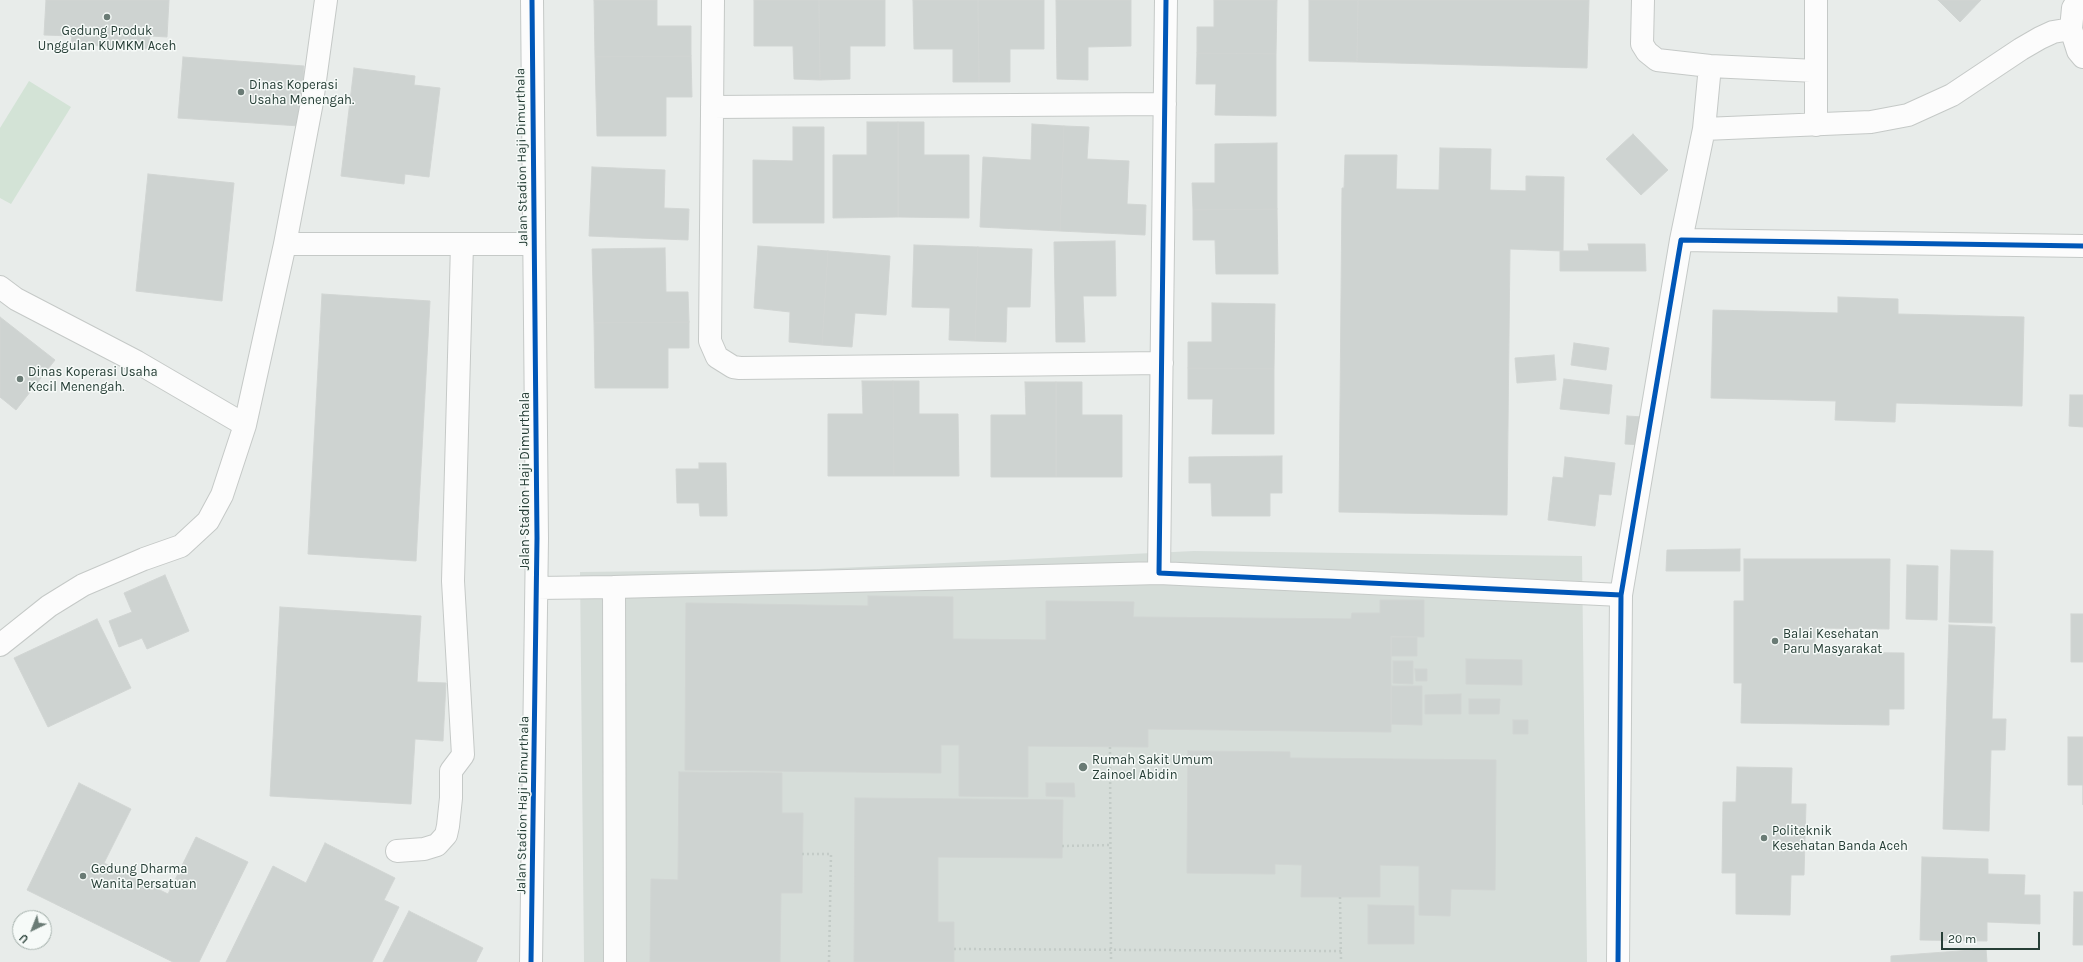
<!DOCTYPE html>
<html>
<head>
<meta charset="utf-8">
<style>
  body { margin:0 }
  #map { position:relative; width:2083px; height:962px; overflow:hidden; background:#e8ecea; font-family:Karla,sans-serif }
  canvas { display:block }
  .north { position:absolute; left:12px; top:910px; width:40px; height:40px; box-sizing:border-box; background:#f6faf8; border:1px solid #a3afaa; border-radius:50%; rotate:223deg; font-size:11px; font-weight:700; line-height:16px; text-align:center; color:#263e36 }
  .north::after { content:''; display:block; margin:auto; width:14px; height:18px; background:#6a7b75; clip-path:polygon(50% 0,100% 100%,50% 72%,0 100%) }
  .scale { position:absolute; left:1941px; top:932px; width:99px; height:18px; box-sizing:border-box; border:2px solid #263e36; border-top:0; padding-left:5px; font-size:12px; line-height:14px; white-space:nowrap; color:#263e36; -webkit-text-stroke:3px #f6faf8; paint-order:stroke }
</style>
</head>
<body>
<div id="map">
<canvas width="2083" height="962"></canvas>
<div class="north">U</div>
<div class="scale">20 m</div>
</div>
<script>
const c = document.querySelector('canvas').getContext('2d');
c.lineJoin = 'round';
function fill(path, color) { c.fillStyle = color; c.fill(path, 'evenodd'); }
const poly = rows => new Path2D(rows.map(r => 'M' + r).join(''));
function strokePath(path, color, width, dash) { c.strokeStyle = color; c.lineWidth = width; c.lineCap = dash ? 'butt' : 'round'; c.setLineDash(dash || []); c.stroke(path); }
function drawText(font, color, halo, rows, align = 'center') {
  c.font = font + ' Karla,sans-serif'; c.lineWidth = 3; c.setLineDash([]); c.textBaseline = 'middle'; c.strokeStyle = halo; c.fillStyle = color; for (const [text, x, y, turn = 0] of rows) {
    c.save(); c.translate(x, y); c.rotate((+turn || 0) * Math.PI / 180); c.textAlign = isNaN(turn) ? turn : align; if (halo) c.strokeText(text, 0, 0); c.fillText(text, 0, 0); c.restore();
  }
}
fill(poly([
  [1194,551,1582,556,1587,962,584,962,580,572,819,569]
]), '#d6ddd9');
fill(poly([
  [29,81,71,107,11,204,0,198,0,128]
]), '#d3e3d6');
const building = poly([
  [46,0,169,0,167,37,150,36,149,49,71,44,72,36,44,35,46,0],
  [594,0,657,0,657,26,691,26,691,56,595,57,594,0],
  [754,0,819,0,820,80,794,79,793,46,754,46,754,0],
  [819,0,885,0,885,46,850,46,850,79,820,80,819,0],
  [913,0,978,0,979,82,953,82,953,49,914,49,913,0],
  [978,0,1044,0,1044,49,1010,49,1010,82,979,82,978,0],
  [1056,0,1131,0,1131,46,1088,47,1088,80,1057,79,1056,0],
  [1214,0,1277,0,1276,54,1197,53,1197,27,1214,27,1214,0],
  [1309,0,1358,0,1357,62,1309,61,1309,0],
  [1358,0,1589,0,1587,68,1357,62,1358,0],
  [1938,0,1981,0,1960,22,1938,0],
  [1197,53,1276,54,1276,116,1215,115,1216,84,1196,84,1197,53],
  [691,56,692,97,666,97,666,136,597,136,595,57,691,56],
  [183,57,304,66,300,126,178,118,183,57],
  [354,68,415,76,414,85,440,88,429,177,405,174,404,184,341,176,354,68],
  [867,122,898,122,898,217,833,218,833,155,867,155,867,122],
  [898,122,924,122,924,155,969,155,969,218,898,217,898,122],
  [1032,124,1064,126,1060,231,980,227,983,157,1031,160,1032,124],
  [1064,126,1089,127,1087,159,1129,161,1127,204,1146,205,1145,235,1060,231,1064,126],
  [793,127,824,127,824,223,753,223,753,160,793,161,793,127],
  [1633,134,1668,170,1641,195,1606,159,1633,134],
  [1277,143,1277,209,1193,210,1192,183,1215,183,1215,144,1277,143],
  [1440,148,1491,149,1490,190,1526,191,1526,176,1564,177,1563,251,1510,249,1507,515,1339,512,1342,188,1344,188,1345,155,1397,155,1396,189,1439,190,1440,148],
  [592,167,665,170,664,208,689,209,688,240,589,236,592,167],
  [148,174,234,183,222,301,136,291,148,174],
  [1277,209,1278,274,1216,274,1215,240,1193,240,1193,210,1277,209],
  [1115,241,1116,296,1083,296,1085,342,1056,342,1054,242,1115,241],
  [1588,244,1645,244,1646,271,1560,271,1560,251,1589,251,1588,244],
  [914,245,978,247,975,341,949,340,950,308,912,307,914,245],
  [758,246,828,251,822,345,789,342,790,312,754,308,758,246],
  [978,247,1032,249,1030,307,1007,307,1006,342,975,341,978,247],
  [665,248,666,292,688,292,689,322,594,323,592,249,665,248],
  [828,251,890,256,886,315,855,313,852,347,822,345,828,251],
  [322,294,430,301,416,561,308,554,322,294],
  [1838,297,1898,299,1898,314,2024,317,2022,406,1896,403,1895,422,1835,420,1836,401,1711,398,1713,310,1838,313,1838,297],
  [1212,303,1275,304,1274,369,1188,368,1188,342,1212,342,1212,303],
  [0,317,55,360,16,410,0,397,0,317],
  [689,322,689,348,668,348,668,388,595,388,594,323,689,322],
  [1574,343,1609,348,1606,370,1571,365,1574,343],
  [1554,355,1556,380,1517,383,1515,358,1554,355],
  [1188,368,1274,369,1274,434,1212,434,1213,399,1188,399,1188,368],
  [1564,379,1612,385,1609,414,1560,409,1564,379],
  [862,381,893,381,894,476,828,476,828,414,863,414,862,381],
  [893,381,919,381,919,414,958,414,959,476,894,476,893,381],
  [1025,382,1056,382,1056,477,991,477,991,415,1026,415,1025,382],
  [1056,382,1082,382,1082,415,1122,415,1122,477,1056,477,1056,382],
  [2070,395,2083,395,2083,427,2069,426,2070,395],
  [1627,416,1644,417,1643,445,1625,444,1627,416],
  [1282,456,1282,493,1270,493,1270,516,1212,516,1211,483,1189,483,1189,457,1282,456],
  [1565,457,1615,463,1611,495,1599,494,1595,526,1548,520,1553,477,1563,478,1565,457],
  [699,463,726,463,727,516,700,516,699,503,677,503,676,469,699,469,699,463],
  [1740,549,1740,571,1666,571,1667,550,1740,549],
  [1951,550,1993,551,1992,623,1949,622,1951,550],
  [1744,559,1890,559,1889,629,1815,628,1815,652,1904,653,1904,709,1889,709,1889,725,1741,723,1742,683,1734,683,1734,601,1744,601,1744,559],
  [1907,565,1938,566,1937,620,1906,619,1907,565],
  [165,575,189,631,147,649,142,638,119,647,109,621,132,612,124,593,165,575],
  [868,596,953,597,953,639,1046,640,1046,601,1134,602,1133,617,1351,619,1352,613,1380,613,1380,600,1424,600,1424,637,1391,636,1391,732,1148,729,1148,747,1028,746,1028,797,959,796,959,745,941,745,941,773,685,770,686,603,868,606,868,596],
  [280,607,421,616,417,682,446,683,443,741,415,739,411,804,270,796,280,607],
  [2071,614,2083,614,2083,662,2071,662,2071,614],
  [97,619,131,688,48,727,14,658,97,619],
  [1949,625,1995,627,1992,719,2006,719,2005,750,1991,750,1989,831,1943,829,1949,625],
  [1391,637,1417,637,1417,656,1391,656,1391,637],
  [1466,659,1522,660,1522,685,1466,684,1466,659],
  [1393,661,1413,661,1413,684,1393,683,1393,661],
  [1415,669,1427,669,1427,681,1416,681,1415,669],
  [1391,686,1422,686,1422,725,1391,724,1391,686],
  [1461,694,1461,714,1425,714,1425,695,1461,694],
  [1469,699,1500,699,1499,714,1469,714,1469,699],
  [1513,720,1528,720,1528,734,1513,734,1513,720],
  [2068,737,2083,737,2083,805,2083,785,2068,785,2068,737],
  [1188,751,1290,752,1290,758,1496,760,1495,890,1451,889,1450,916,1419,915,1419,866,1380,865,1380,897,1301,897,1302,865,1275,864,1275,874,1187,873,1188,751],
  [1737,767,1792,768,1791,804,1806,804,1804,875,1791,875,1790,915,1736,914,1736,873,1722,873,1723,802,1736,802,1737,767],
  [679,772,782,773,782,813,803,813,802,893,781,893,780,962,650,962,651,879,678,880,679,772],
  [79,783,131,809,104,863,168,894,196,837,248,862,199,962,173,962,27,890,79,783],
  [1046,783,1074,783,1075,797,1046,796,1046,783],
  [855,798,1063,800,1062,858,938,857,938,922,954,922,954,962,854,962,855,798],
  [325,843,395,878,384,900,399,907,372,962,226,962,273,866,306,883,325,843],
  [1922,857,1988,859,1988,874,2025,875,2024,895,2040,895,2040,924,1987,922,1987,941,1920,940,1922,857],
  [2074,892,2083,892,2083,945,2073,945,2074,892],
  [1368,905,1414,906,1414,944,1368,944,1368,905],
  [409,911,483,948,476,962,383,962,409,911],
  [1986,949,1987,962,1891,962,1891,956,1986,949]
]);
fill(building, '#ced3d1');
strokePath(building, '#d1d5d3', 1);
const minor = poly([
  [713,0,710,341,717,357,733,367,740,368,1162,363],
  [1643,0,1642,44,1647,52,1657,60,1710,66,1816,71],
  [2078,0,2073,8,2071,29,2078,51,2083,57],
  [712,107,1165,104],
  [1816,125,1816,0],
  [1704,129,1871,122,1908,115,1952,95,2021,49,2040,38,2053,32,2071,29],
  [1681,240,2083,246],
  [285,244,534,244],
  [0,287,16,299,137,362,245,425],
  [1159,573,1166,0],
  [537,588,614,587],
  [0,645,49,606,83,585,144,559,181,546,208,521,222,495,245,425,285,244,312,102,326,0],
  [397,851,424,849,437,845,446,835,448,826,451,798,451,771,463,755,453,581,462,244],
  [531,962,537,538,532,0],
  [615,962,614,587,1159,573,1621,595],
  [1618,962,1621,595,1681,240,1704,129,1710,66]
]);
strokePath(minor, '#c5c9c7', 24);
strokePath(poly([
  [1110,747,1111,962],
  [1062,846,1111,845],
  [802,854,831,854,829,962],
  [1340,897,1341,962],
  [954,949,1341,951]
]), '#c3cbc7', 2.5, [2, 3]);
strokePath(minor, '#fcfcfc', 22);
strokePath(poly([
  [1166,0,1159,573,1621,595],
  [531,962,537,538,532,0],
  [1618,962,1621,595,1681,240,2083,246]
]), '#0057b8', 5);
for (const [x, y, r, color] of [
  [107,17,4,"#6a7b75"],
  [241,92,4,"#6a7b75"],
  [20,379,4,"#6a7b75"],
  [1775,641,4,"#6a7b75"],
  [1083,767,5,"#6a7b75"],
  [1764,838,4,"#6a7b75"],
  [83,876,4,"#6a7b75"]
]) { const dot = new Path2D(); dot.arc(x, y, r, 0, 2 * Math.PI); c.fillStyle = color; c.fill(dot); strokePath(dot, '#f6faf8', 1.5); }
drawText('13px', '#263e36', '#f6faf8', [
  ["Gedung Produk",107,31,"center"],
  ["Unggulan KUMKM Aceh",107,46,"center"],
  ["Dinas Koperasi",249,85],
  ["Usaha Menengah.",249,100],
  ["Dinas Koperasi Usaha",28,372],
  ["Kecil Menengah.",28,387],
  ["Balai Kesehatan",1783,634],
  ["Paru Masyarakat",1783,649],
  ["Rumah Sakit Umum",1092,760],
  ["Zainoel Abidin",1092,775],
  ["Politeknik",1772,831],
  ["Kesehatan Banda Aceh",1772,846],
  ["Gedung Dharma",91,869],
  ["Wanita Persatuan",91,884]
], 'left');
drawText('13px', '#263e36', '#f6faf8', [
  ["Jalan Stadion Haji Dimurthala",522,157,-91],
  ["Jalan Stadion Haji Dimurthala",525,481,-90],
  ["Jalan Stadion Haji Dimurthala",523,805,-89]
]);
</script>
</body>
</html>
